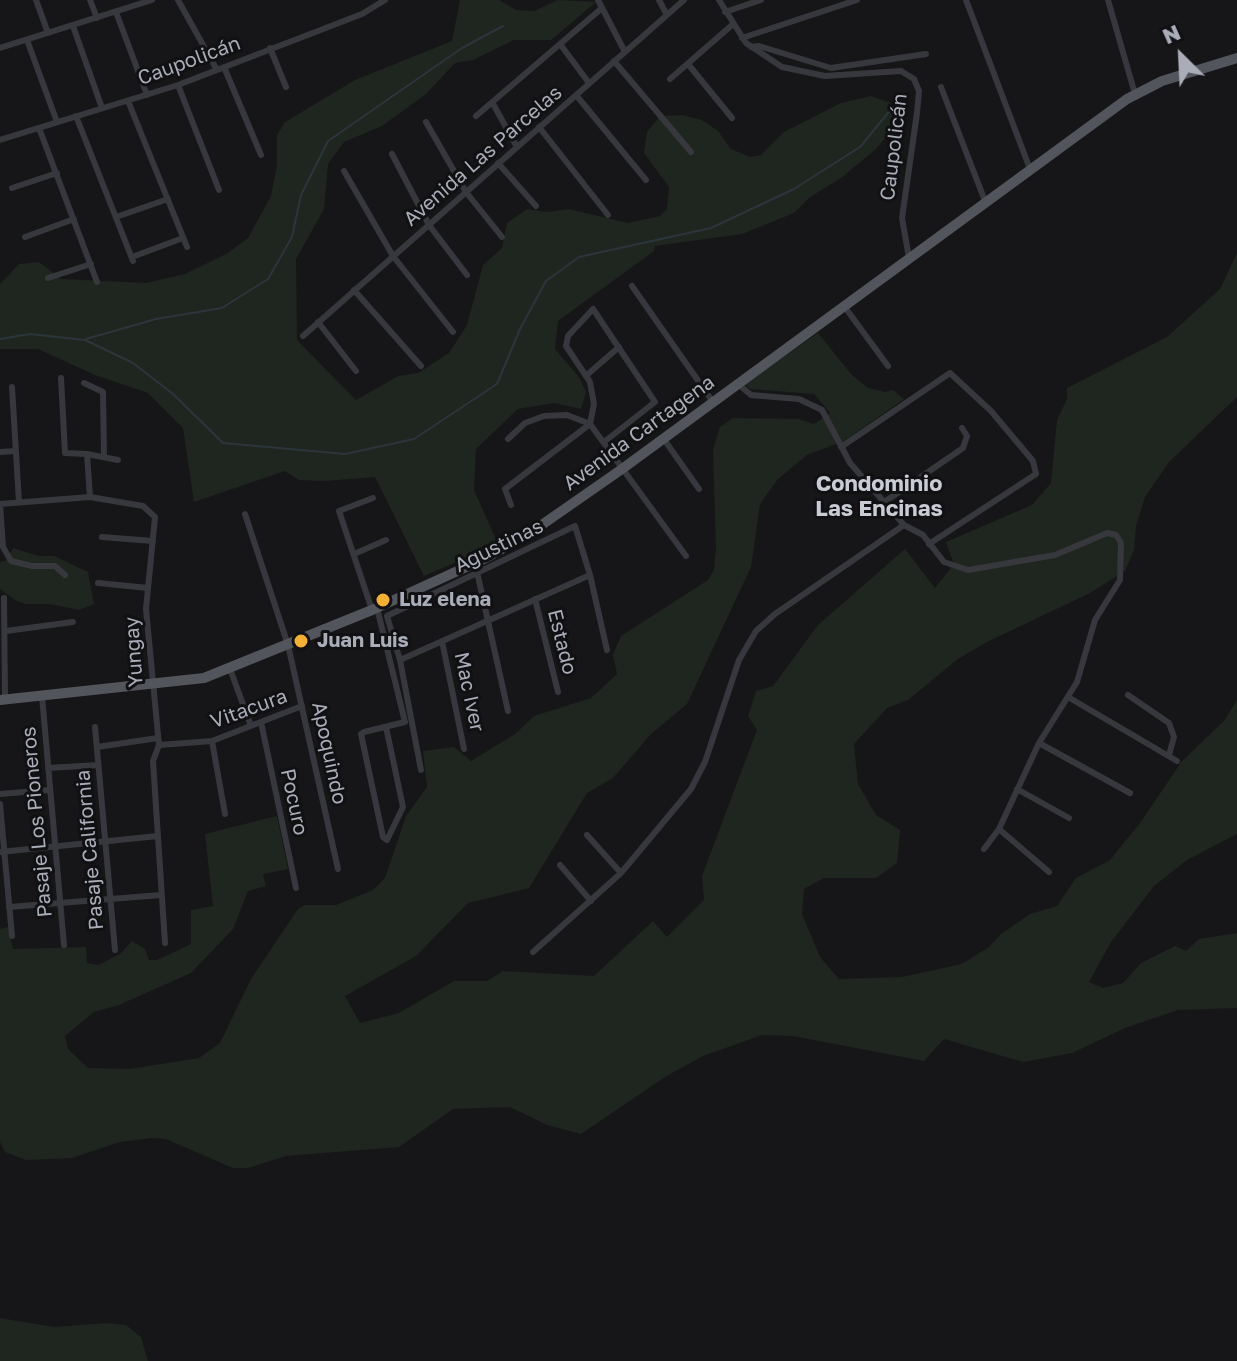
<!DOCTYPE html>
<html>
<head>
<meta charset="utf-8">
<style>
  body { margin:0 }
  #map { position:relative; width:1237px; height:1361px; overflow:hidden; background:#161618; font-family:"Golos Text",sans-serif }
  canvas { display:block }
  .north { position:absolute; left:1141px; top:16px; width:80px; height:80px; -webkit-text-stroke:6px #111113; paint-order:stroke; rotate:336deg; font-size:22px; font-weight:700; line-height:32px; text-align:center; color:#a8adb8 }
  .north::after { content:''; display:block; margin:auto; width:28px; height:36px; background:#a8adb8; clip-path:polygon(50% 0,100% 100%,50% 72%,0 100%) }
</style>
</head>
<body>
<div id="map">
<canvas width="1237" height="1361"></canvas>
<div class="north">N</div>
</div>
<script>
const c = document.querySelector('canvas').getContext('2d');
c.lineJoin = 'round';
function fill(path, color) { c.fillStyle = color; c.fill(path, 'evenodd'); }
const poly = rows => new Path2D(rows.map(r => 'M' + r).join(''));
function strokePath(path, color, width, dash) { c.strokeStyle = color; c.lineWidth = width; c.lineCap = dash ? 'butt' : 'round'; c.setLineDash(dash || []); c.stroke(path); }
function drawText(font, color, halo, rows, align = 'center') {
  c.font = font + ' "Golos Text",sans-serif'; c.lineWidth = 6; c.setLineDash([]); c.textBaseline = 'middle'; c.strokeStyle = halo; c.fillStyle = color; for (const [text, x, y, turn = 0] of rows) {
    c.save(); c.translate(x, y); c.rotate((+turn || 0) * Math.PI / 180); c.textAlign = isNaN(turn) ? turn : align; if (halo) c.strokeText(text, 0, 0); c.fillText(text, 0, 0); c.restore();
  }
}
fill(poly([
  [460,0,499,0,516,10,534,11,558,0,596,2,551,40,514,40,473,60,455,63,426,94,382,126,344,142,328,164,324,209,296,259,297,340,356,400,398,376,418,373,449,353,467,325,483,265,502,248,507,223,527,209,547,212,569,209,628,223,660,216,667,209,669,187,644,153,647,132,660,116,682,115,702,120,718,131,731,149,750,157,761,155,784,132,841,103,871,96,891,103,899,111,890,132,876,149,841,178,810,197,794,213,742,234,655,246,654,251,558,321,555,349,579,377,586,392,581,409,554,403,518,409,476,449,474,490,498,544,424,576,375,477,325,481,299,480,285,471,194,502,183,428,148,393,95,375,38,349,0,349,0,284,19,264,39,262,61,279,146,283,185,274,228,253,248,238,271,196,277,165,277,135,285,122,355,80,452,41],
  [1237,253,1237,397,1169,462,1145,497,1136,526,1134,550,1125,571,1090,593,985,643,958,659,908,700,887,708,854,744,858,784,876,815,900,830,897,863,876,878,824,878,804,889,802,914,820,957,839,979,902,977,962,964,989,947,1001,934,1030,914,1057,906,1076,878,1110,860,1140,823,1182,761,1224,721,1237,700,1237,834,1187,860,1154,886,1111,942,1089,982,1103,988,1123,983,1141,963,1175,946,1186,951,1199,939,1237,933,1237,1008,1178,1010,1125,1028,1072,1053,1023,1062,944,1039,924,1061,793,1036,762,1035,703,1056,665,1077,581,1134,547,1125,510,1107,453,1109,399,1147,286,1156,248,1168,233,1168,166,1139,152,1138,120,1142,72,1158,26,1160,5,1152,0,1142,0,929,8,927,13,949,86,947,87,963,98,965,120,954,132,941,145,949,149,960,157,960,191,944,191,910,213,906,205,834,277,816,288,869,263,874,266,886,248,891,233,929,191,973,119,1005,94,1012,65,1036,68,1049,88,1068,130,1069,199,1058,220,1043,251,979,298,909,305,905,336,905,373,890,385,878,406,816,427,787,423,751,454,747,471,761,515,734,534,716,591,698,617,674,613,655,621,636,708,580,714,570,716,547,713,450,720,427,733,418,798,419,814,424,830,413,814,394,750,389,745,384,818,333,852,375,868,388,885,392,893,390,904,399,844,441,807,455,778,479,760,504,751,567,687,704,651,734,613,778,587,793,529,888,468,903,416,956,345,996,360,1023,399,1013,454,981,487,981,503,971,594,976,653,921,667,937,704,900,702,876,757,730,748,716,756,691,773,686,818,625,905,549,935,588,954,564,946,542,1032,505,1051,483,1057,420,1067,399,1067,388,1167,337,1220,289],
  [13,548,38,556,54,556,88,572,94,604,79,610,50,604,26,604,15,600,0,589,0,562,7,560],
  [0,1318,54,1327,108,1323,126,1325,141,1337,148,1361,0,1361]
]), '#1e261f');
strokePath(poly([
  [0,339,30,334,85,340,133,363,173,394,223,443,345,454,414,439,497,384,520,329,546,281,579,257,711,228,794,189,860,147,902,96],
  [86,339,156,319,222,308,268,279,292,237,301,195,328,141,462,48,503,26]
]), '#2c353c', 2);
strokePath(poly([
  [36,0,48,33],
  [90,0,97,18],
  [178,0,217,70],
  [598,0,625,52],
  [659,0,667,15],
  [719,0,746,43,782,67,825,76,901,71,914,79,919,91,917,113,902,218,909,258],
  [966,0,1030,169],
  [1108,0,1135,94],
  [116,12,147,95],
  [725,12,761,0],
  [73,26,102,108],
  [742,38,857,0],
  [27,40,57,122],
  [560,44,589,83],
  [751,47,759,46,831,68,926,54],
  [0,48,152,0],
  [270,48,286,87],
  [614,61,691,152],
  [688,64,732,118],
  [224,67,261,155],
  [670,79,732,25],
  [178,85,219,190],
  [941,87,985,201],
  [576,95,646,180],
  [128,101,187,247],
  [492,102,517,147],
  [76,116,133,261],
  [476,116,602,8],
  [426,122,466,192,502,237],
  [539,127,608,215],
  [39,128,97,282],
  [0,140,178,85,362,14,385,0],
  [392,154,429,225,467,275],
  [498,163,536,206],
  [344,171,393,256,453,332],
  [12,188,57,173],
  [116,217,168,199],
  [25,237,74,219],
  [132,257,183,238],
  [48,278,91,264],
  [632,286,713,402],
  [354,290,421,366],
  [844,306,888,366],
  [318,322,356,371],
  [303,336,684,0],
  [588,374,619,347],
  [61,378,65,453,87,454,90,497],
  [84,383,103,392,104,457],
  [12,387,19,502],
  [663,438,699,489],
  [508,439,525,423,544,416,567,415,590,424],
  [604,442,655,402,593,309,568,336,566,346,590,382,594,404,590,424,686,556],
  [841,447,950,373,991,411,1033,461,1036,474,929,544],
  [0,452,16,451],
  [87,454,118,460],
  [883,503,963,448,967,436,962,428],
  [0,504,90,497,143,506,155,517,146,609,159,745,153,761,165,943],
  [0,504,3,547,11,561,32,566,55,566,65,575],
  [511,505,505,489,590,424],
  [245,514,288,645,338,869],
  [904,525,923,535,944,562,968,570,1055,555,1107,533,1116,535,1121,543,1120,580,1095,620,1077,682,1039,743,999,829,984,849],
  [102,537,153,541],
  [354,554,386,540],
  [475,563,508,711],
  [98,583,148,588],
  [4,598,5,700],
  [535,599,558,692],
  [377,608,405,722,364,732,361,734,383,837,387,840,403,807,386,727],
  [372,610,339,511,373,498],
  [6,631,73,622],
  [442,641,464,749],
  [400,660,590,575,607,650],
  [230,669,251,726],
  [1128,695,1169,723,1174,737,1169,755],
  [42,696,64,945],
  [1068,697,1177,761],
  [261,722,296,888],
  [95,727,115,950],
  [212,741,225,814],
  [1039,743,1130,793],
  [159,745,212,741,302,706],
  [97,747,158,738],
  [48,768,98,765],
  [421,770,400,660,387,616,575,526,590,575],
  [1017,789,1069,818],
  [0,794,50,790],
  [0,804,12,936],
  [999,829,1049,872],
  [587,835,621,873],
  [0,852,158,836],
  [560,865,591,901],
  [9,907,161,895],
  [533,952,621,873,691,789,705,762,739,660,756,631,775,614,904,525,850,463,822,410,799,399,751,395,738,384]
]), '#37383d', 6);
strokePath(poly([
  [0,700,204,678,372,610,486,558,533,531,622,469,1127,99,1162,81,1237,58]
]), '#53555c', 10);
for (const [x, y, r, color] of [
  [383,600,8,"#f2b134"],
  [301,641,8,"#f2b134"]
]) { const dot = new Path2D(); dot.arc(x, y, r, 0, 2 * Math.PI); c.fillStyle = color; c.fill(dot); strokePath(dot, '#111113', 3); }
drawText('20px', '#a8adb8', '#111113', [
  ["Caupolicán",189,61,-20],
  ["Caupolicán",894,147,-83],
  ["Avenida Las Parcelas",483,156,-41],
  ["Avenida Cartagena",639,433,-36],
  ["Agustinas",499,546,-26],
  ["Estado",562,642,76],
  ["Yungay",134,652,-94],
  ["Mac Iver",469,692,78],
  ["Vitacura",249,709,-20],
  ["Apoquindo",329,753,78],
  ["Pocuro",294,802,78],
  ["Pasaje Los Pioneros",37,822,-95],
  ["Pasaje California",90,850,-95]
]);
drawText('bold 20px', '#a8adb8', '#111113', [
  ["Luz elena",399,600],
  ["Juan Luis",317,641]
], 'left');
drawText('bold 22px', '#c9ccd4', '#111113', [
  ["Condominio",879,484],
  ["Las Encinas",879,509]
]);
</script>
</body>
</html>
